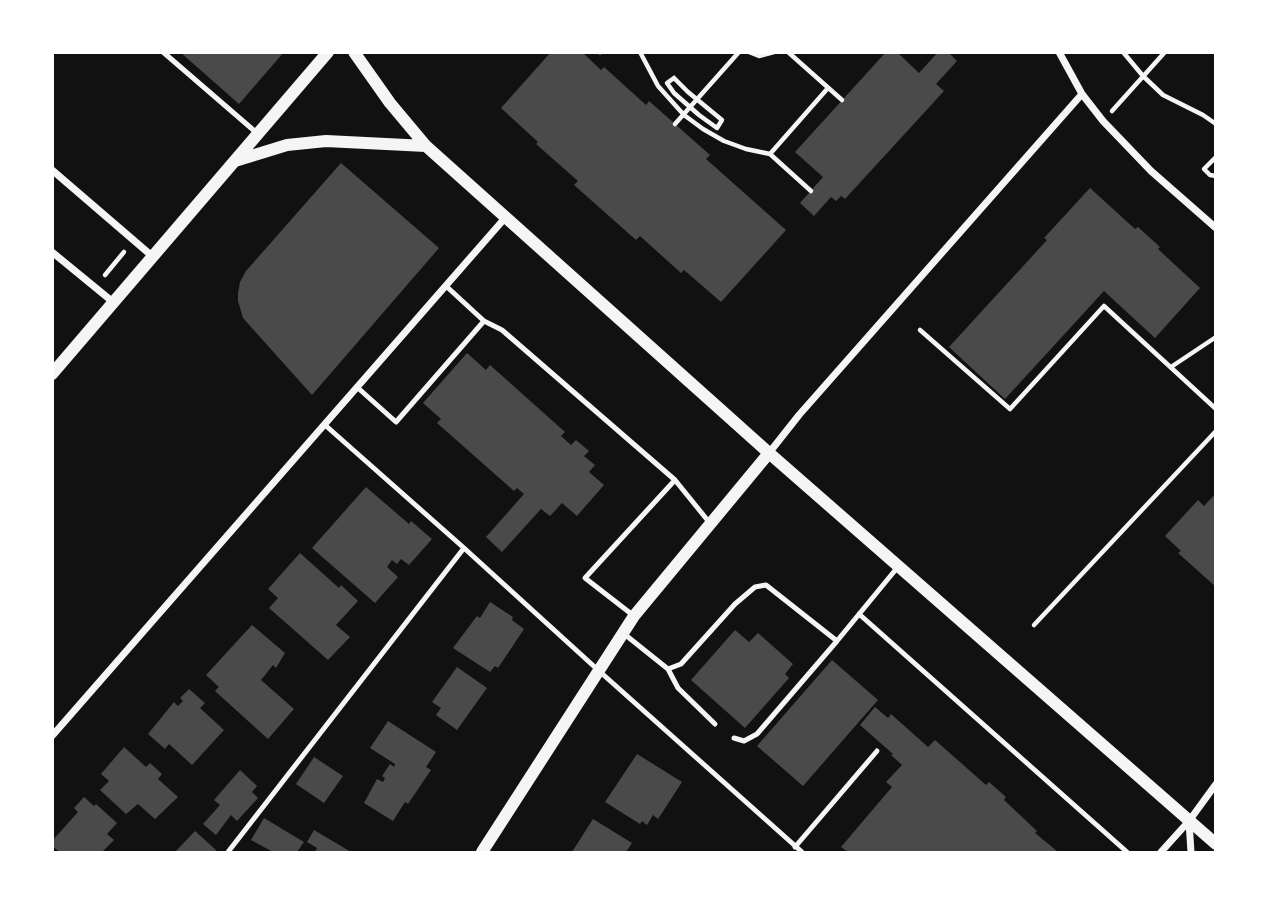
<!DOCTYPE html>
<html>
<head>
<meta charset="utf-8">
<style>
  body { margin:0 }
  #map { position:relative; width:1268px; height:905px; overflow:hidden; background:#111; font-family:"PT Sans Narrow",sans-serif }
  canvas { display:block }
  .frame { position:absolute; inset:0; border:54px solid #fff; pointer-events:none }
</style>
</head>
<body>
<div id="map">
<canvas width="1268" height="905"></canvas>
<div class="frame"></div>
</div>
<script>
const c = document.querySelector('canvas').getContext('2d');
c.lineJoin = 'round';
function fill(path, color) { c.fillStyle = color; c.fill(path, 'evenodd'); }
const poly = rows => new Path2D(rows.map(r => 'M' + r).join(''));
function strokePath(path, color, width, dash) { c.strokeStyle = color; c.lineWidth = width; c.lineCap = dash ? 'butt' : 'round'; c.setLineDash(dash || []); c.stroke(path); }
fill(poly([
  [180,52,284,52,239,104],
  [551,52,582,52,601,70,604,67,646,105,649,101,710,155,706,159,786,230,721,302,684,270,681,273,640,236,636,240,574,185,578,181,536,144,538,142,501,108],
  [886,52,897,52,919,73,938,52,948,52,957,61,936,84,944,91,845,199,841,196,836,201,831,197,814,216,800,203,823,177,795,152],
  [341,163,439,248,312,395,243,318,238,301,238,293,240,282,246,271],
  [1090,188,1135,229,1138,227,1160,247,1158,249,1200,288,1155,338,1104,291,1005,399,949,347,1047,240,1044,238],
  [467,353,486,370,490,365,565,432,561,436,571,445,576,440,589,451,584,456,595,465,589,472,604,485,577,516,562,503,550,516,541,509,502,552,486,537,524,494,517,488,514,491,437,423,441,419,423,403],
  [366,487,409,524,411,521,432,539,409,565,401,559,397,564,392,560,387,567,398,577,375,603,312,548],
  [1216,493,1216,587,1178,553,1181,551,1165,536,1198,500,1204,506],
  [300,553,339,588,341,585,358,601,336,625,350,637,328,660,269,608,278,598,268,589],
  [490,602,513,617,512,620,524,629,498,668,495,666,490,672,453,648,477,616,480,618],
  [252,625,285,653,276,668,273,665,261,680,294,709,268,739,215,691,219,687,206,675],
  [735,630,749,642,758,633,793,664,785,674,789,678,745,728,691,680],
  [832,660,878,700,803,786,757,746],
  [457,667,487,688,457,730,436,715,441,708,432,702],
  [189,689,205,703,200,708,224,730,192,765,169,744,165,749,148,734,174,702,178,706,183,701,180,698],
  [875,707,888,718,891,714,928,747,935,740,986,785,989,782,1006,797,1004,800,1037,831,1035,833,1058,852,848,852,841,847,892,787,886,782,902,765,891,755,893,754,860,725],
  [388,721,436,752,426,767,431,770,408,804,405,802,393,821,364,803,377,779,383,782,385,778,382,776,390,764,394,767,395,764,370,748],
  [124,747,146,767,150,763,162,774,158,779,178,797,155,819,138,804,126,814,100,790,109,781,101,774],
  [637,754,682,782,658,819,653,815,647,825,642,821,640,824,605,802],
  [314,757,343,776,324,803,296,784],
  [240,770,257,786,252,792,258,798,237,821,231,815,216,835,203,824,220,805,214,800],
  [84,797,94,806,96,804,117,823,107,834,114,840,102,852,60,852,52,846,52,841,78,812,74,808],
  [264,818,304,842,297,852,273,852,251,840],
  [593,819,632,843,626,852,572,852],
  [314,830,351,852,315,852,317,848,307,842],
  [195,831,216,850,215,852,175,852]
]), '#4a4a4a');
strokePath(poly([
  [599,52,601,52],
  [640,52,658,86,684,115,703,129,724,141,746,149,770,154],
  [749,52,759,56,774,52],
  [788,52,842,100],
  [1123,52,1143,76,1163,95,1203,115,1216,124],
  [674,78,688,92,722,120,717,128,699,115,674,93,667,83,674,78],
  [1112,111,1165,52],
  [675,124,739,52],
  [1216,157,1204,169,1210,175,1216,176],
  [811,191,770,154,828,88],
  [105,275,124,252],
  [920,330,1010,409,1104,306,1216,409],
  [1171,367,1216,337],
  [1034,625,1216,431]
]), '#f5f5f5', 4.5);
strokePath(poly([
  [163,52,258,134],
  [446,286,484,321,502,330,675,480],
  [358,388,396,422,484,321],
  [325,425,464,548,598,670,802,852],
  [859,614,1127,852],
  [634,616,585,578,675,480,709,522],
  [623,633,668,669,681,664,735,604,755,587,766,585,837,641,897,568],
  [668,669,678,688,715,724],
  [734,738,744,741,757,734,837,641],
  [795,847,877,751],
  [228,852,464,548]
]), '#f5f5f5', 5);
strokePath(poly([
  [1059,52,1082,94,1103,121,1151,171,1216,228],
  [52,170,152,256],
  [52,252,113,302],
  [769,453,799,415,1082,94],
  [52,736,505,218],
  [1189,822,1191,852],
  [1161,852,1189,821,1216,784]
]), '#f5f5f5', 7);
strokePath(poly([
  [354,52,390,103,426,146,769,453,1216,844],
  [235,161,287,145,326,141,426,146],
  [52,374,328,52],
  [482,852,634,616,769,453]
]), '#f5f5f5', 12);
</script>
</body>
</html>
